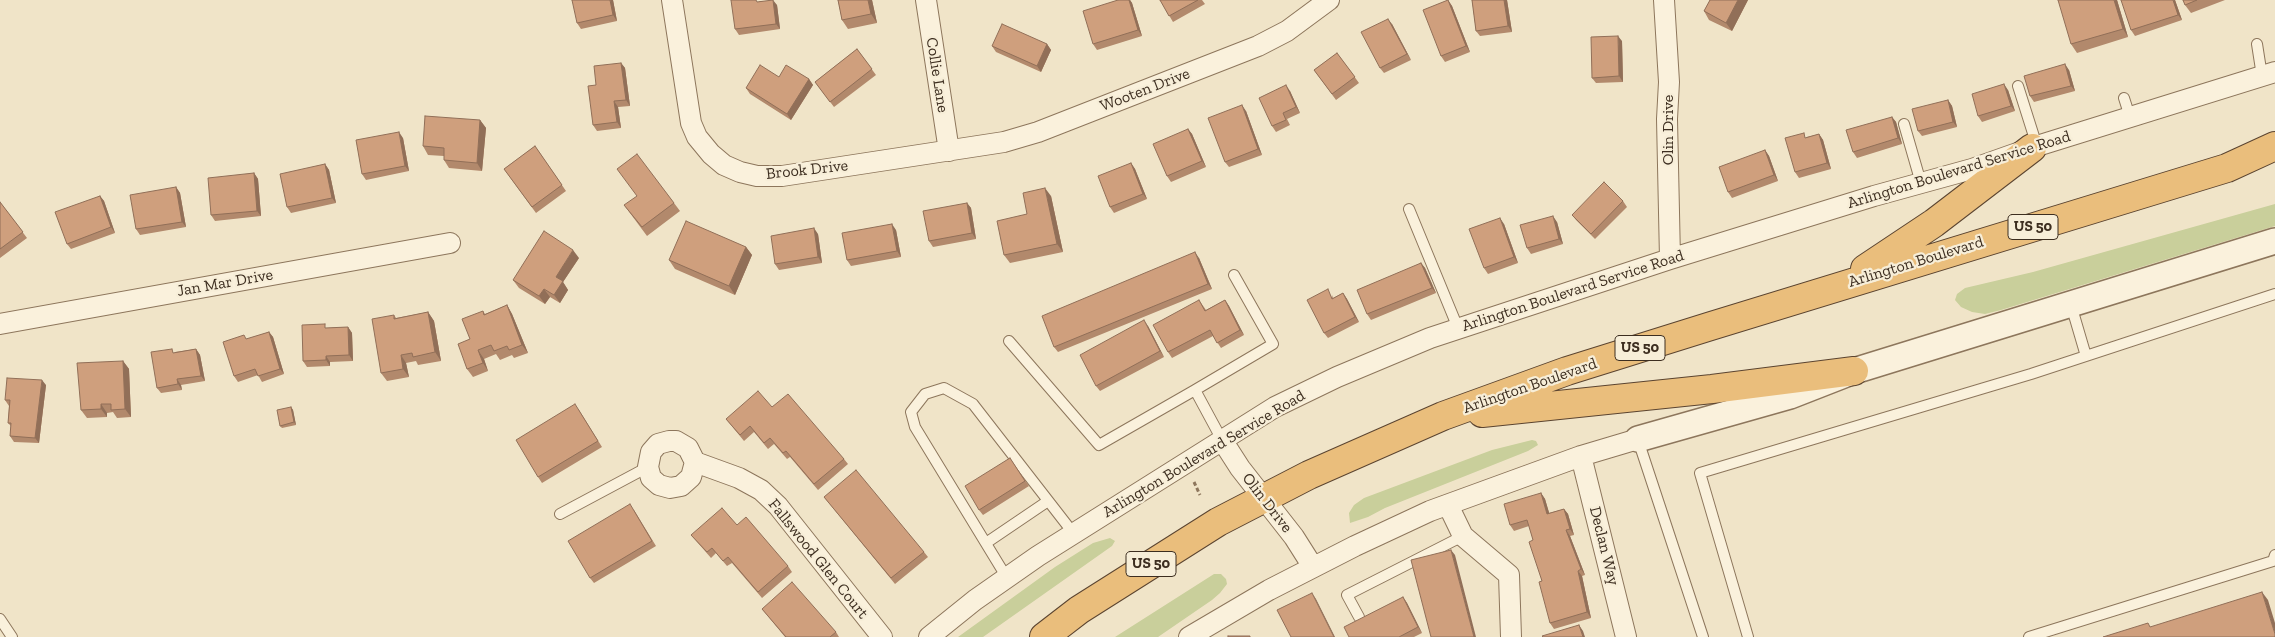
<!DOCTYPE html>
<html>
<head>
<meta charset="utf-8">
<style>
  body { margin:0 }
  canvas { display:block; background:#f0e4c8 }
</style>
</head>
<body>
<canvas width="2275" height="637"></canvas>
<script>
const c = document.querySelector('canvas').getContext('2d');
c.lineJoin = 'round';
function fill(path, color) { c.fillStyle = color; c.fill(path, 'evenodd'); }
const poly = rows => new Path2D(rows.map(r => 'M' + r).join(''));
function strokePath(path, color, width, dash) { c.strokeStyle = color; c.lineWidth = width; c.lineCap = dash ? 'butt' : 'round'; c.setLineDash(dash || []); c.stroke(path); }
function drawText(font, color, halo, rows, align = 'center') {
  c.font = font + ' "Zilla Slab",serif'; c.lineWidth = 4.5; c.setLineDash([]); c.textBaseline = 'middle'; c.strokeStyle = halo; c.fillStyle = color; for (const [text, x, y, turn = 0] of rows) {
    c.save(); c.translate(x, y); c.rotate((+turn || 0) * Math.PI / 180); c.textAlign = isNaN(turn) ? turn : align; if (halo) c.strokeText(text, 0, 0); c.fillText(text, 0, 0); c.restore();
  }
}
fill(poly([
  [2275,204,2275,226,2001,310,1985,314,1972,312,1961,307,1955,300,1957,294,1965,288,2033,272],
  [1532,440,1536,441,1538,445,1528,451,1385,508,1368,517,1350,523,1349,513,1354,505,1364,498,1492,450],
  [1110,538,1115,541,1112,546,983,637,958,637,1055,567,1093,543],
  [1214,574,1221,574,1226,579,1227,584,1220,593,1212,600,1158,637,1115,637]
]), '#c9cf9b');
const service = poly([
  [2257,44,2262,76],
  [2018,86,2037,146],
  [2124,98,2130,117],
  [1904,124,1921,183],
  [1409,209,1458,328],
  [2071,305,2086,356],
  [1009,341,1099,445,1195,390,1222,440],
  [1195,390,1273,344,1234,275],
  [1638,440,1703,637],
  [560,514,648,467],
  [986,543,1048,501],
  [1007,578,915,427,911,412,925,394,944,388,973,404,1074,534],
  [1359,617,1347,595,1463,536],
  [0,619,12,637],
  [1748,637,1700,473,2031,374,2275,294],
  [2029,637,2273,561,2275,555]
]);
const minor = poly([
  [672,0,691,123,697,137,711,154,724,165,740,172,757,176,782,176,1004,142,1038,132,1258,46,1287,31,1329,0],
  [926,0,949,151],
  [1664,0,1669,82,1667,119,1670,259],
  [0,324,450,243],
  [1222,440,1240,468,1294,537,1313,567],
  [1581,456,1626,637],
  [695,462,691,477,681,486,670,488,659,485,651,478,648,467,651,452,658,444,669,441,676,441,688,448,695,462,739,478,761,490,778,506,882,637],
  [1448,505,1463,536,1509,575,1511,637],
  [929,637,975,600,1038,556,1275,407,1337,377,1430,338,1670,259,1874,196,1972,169,2037,146,2275,72],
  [1189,637,1269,590,1355,546,1430,511,1581,456,1638,439]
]);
const tertiary = poly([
  [1638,439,1790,396,1854,371,2275,241]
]);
const trunk = poly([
  [1865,269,1934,223,2032,148],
  [1482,413,1712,389,1854,371],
  [1044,637,1079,610,1218,522,1309,475,1443,416,1567,371,1711,326,2227,168,2275,146]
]);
strokePath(service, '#8d765c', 12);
strokePath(minor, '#8d765c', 22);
strokePath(tertiary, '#8d765c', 28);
strokePath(trunk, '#5b4430', 30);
strokePath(poly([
  [1194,482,1200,495]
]), '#8d765c', 3, [4, 2.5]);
strokePath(service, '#faf1dc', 10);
strokePath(minor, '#faf1dc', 20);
strokePath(tertiary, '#faf1dc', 25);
strokePath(trunk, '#eabe7c', 28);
fill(poly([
  [613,0,617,21,581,29,577,23],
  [838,0,872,0,877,23,848,29,842,20],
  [1118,0,1130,0,1132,3,1142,36,1097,50,1093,44],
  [1160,0,1202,0,1205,4,1173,22],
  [1448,0,1452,6,1470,52,1445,62,1441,56],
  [1472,0,1507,0,1512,32,1480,36,1476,31],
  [1710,0,1748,0,1732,31,1709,20,1704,11],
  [2117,0,2128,37,2077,53,2071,44],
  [2175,0,2182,20,2135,36,2131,30],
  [2183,0,2225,0,2191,13,2185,5],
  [760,1,777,5,780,29,739,35,735,29],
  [1392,24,1411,60,1384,73,1380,68],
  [1622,41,1623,82,1596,83,1592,78],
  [1047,44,1051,50,1041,72,996,52,992,46],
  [857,49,876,75,834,107,815,82],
  [1337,53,1359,83,1336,100,1314,70],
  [621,63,625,68,630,106,618,107,621,128,597,131,593,125],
  [2069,70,2075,91,2034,102,2030,96],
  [779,77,809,79,813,85,791,120,750,94,746,88],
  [2008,90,2015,111,1982,122,1978,116],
  [1290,91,1300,113,1287,119,1290,125,1276,132,1272,126],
  [1948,100,1952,106,1957,127,1922,136,1918,131],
  [1246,111,1262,155,1229,167,1225,162],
  [1892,117,1896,122,1902,144,1857,158,1853,152],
  [480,120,486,128,482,171,449,168,444,160,444,156,428,155,423,146],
  [1188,129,1192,134,1206,167,1171,182,1167,176],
  [1819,134,1823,140,1831,169,1799,178,1795,172,1807,137],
  [403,138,409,171,366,180,362,174],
  [535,146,566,191,536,213,504,169],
  [1765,150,1769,156,1778,181,1732,198,1728,192],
  [1131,163,1135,169,1147,199,1114,213,1110,207],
  [325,164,329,170,336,203,291,213,287,207],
  [254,173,258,179,261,216,215,221,211,215],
  [176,187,180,193,186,227,140,235,136,229],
  [100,196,104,201,115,233,71,249,67,244],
  [1051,196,1063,252,1010,263,1004,255,1027,214],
  [1623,201,1627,207,1595,239,1576,220,1572,215],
  [0,202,27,238,0,258],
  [674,203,680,211,647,236,624,205],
  [967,203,971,208,976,239,933,247,929,241],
  [1557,222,1563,244,1531,254,1527,248],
  [1504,224,1518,263,1488,274,1484,268],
  [896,230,901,257,851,266,847,260],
  [818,234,822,263,779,270,775,264],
  [746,247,752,255,735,295,675,269,669,260],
  [579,258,563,282,568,290,560,303,550,297,545,304,519,288,513,280],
  [1199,258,1212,289,1058,352,1054,347],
  [1421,263,1425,268,1436,293,1371,320,1367,314],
  [1343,293,1347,299,1359,322,1328,338,1324,333,1332,295,1333,298],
  [1199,300,1206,310,1225,300,1229,306,1244,335,1221,348,1213,336,1172,358,1168,352],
  [507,305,512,314,528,353,514,358,512,355,500,360,496,354,484,359,488,371,473,377,467,369,470,339,483,311,485,314],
  [428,312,434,321,441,361,418,365,416,361,406,363,409,377,387,381,381,373,394,315,396,318],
  [1148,326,1164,357,1100,391,1096,386],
  [348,327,352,333,353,361,330,362,330,366,307,367,303,361,327,328],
  [269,332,273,337,284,374,262,382,258,375,238,382,234,376,247,339],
  [196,349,200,355,205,381,181,385,182,390,161,393,157,388,175,352],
  [123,361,129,369,131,417,117,418,113,412,107,413,107,417,87,418,81,410],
  [46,385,39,443,14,442,10,436,11,426,8,423,9,406,5,400],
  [291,407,293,410,296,425,282,428,280,426],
  [772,407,844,459,848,464,818,490,790,457,787,459,774,444,768,449,754,432,744,441,726,419],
  [579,410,602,447,542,483,538,477],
  [1010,458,1029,486,983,515,979,510],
  [1541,493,1545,499,1549,513,1564,509,1568,514,1574,535,1570,536,1585,575,1582,576,1591,618,1554,629,1550,623,1542,581,1533,540,1529,526,1514,531,1510,525],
  [824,497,924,552,928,557,895,584],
  [634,510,656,546,594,583,590,578],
  [737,525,788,566,792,572,762,598,732,563,727,566,716,553,711,558,691,535],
  [1403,597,1407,603,1422,633,1414,637,1349,637],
  [762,609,836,632,839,637,785,637]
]), '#b2896c');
fill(poly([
  [610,0,613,0,617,21,613,15],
  [773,0,777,5,780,29,776,24],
  [868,0,872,0,877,23,871,14],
  [1129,0,1130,0,1132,3,1142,36,1138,30],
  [1448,0,1452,6,1470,52,1466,46],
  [1504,0,1507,0,1512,32,1508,26],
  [1738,0,1748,0,1732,31,1726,23],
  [2114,0,2117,0,2128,37,2123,29],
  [2173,0,2175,0,2182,20,2178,15],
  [1388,19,1392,24,1411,60,1407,54],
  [1618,36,1622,41,1623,82,1619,76],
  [1047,44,1051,50,1041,72,1037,66],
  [621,63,625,68,630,106,626,100],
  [2065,64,2069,70,2075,91,2071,86],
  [809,79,813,85,791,120,787,114],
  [2004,84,2008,90,2015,111,2011,106],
  [1286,85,1290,91,1300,113,1296,107],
  [1948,100,1952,106,1957,127,1953,122],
  [614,101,618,107,621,128,617,122],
  [1242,105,1246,111,1262,155,1258,149],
  [1892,117,1896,122,1902,144,1898,138],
  [480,120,486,128,482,171,477,163],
  [1188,129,1192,134,1206,167,1202,161],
  [399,132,403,138,409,171,405,166],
  [1819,134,1823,140,1831,169,1827,163],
  [1765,150,1769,156,1778,181,1774,175],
  [1131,163,1135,169,1147,199,1143,194],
  [325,164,329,170,336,203,332,198],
  [254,173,258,179,261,216,257,211],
  [176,187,180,193,186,227,182,222],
  [1045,188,1051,196,1063,252,1057,244],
  [100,196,104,201,115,233,111,227],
  [967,203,971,208,976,239,972,233],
  [1553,216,1557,222,1563,244,1559,239],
  [1500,218,1504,224,1518,263,1514,257],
  [892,224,896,230,901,257,897,251],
  [814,228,818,234,822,263,818,257],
  [746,247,752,255,735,295,729,286],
  [573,250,579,258,563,282,568,290,560,303,554,295,556,277],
  [1195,252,1199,258,1212,289,1208,284],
  [1421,263,1425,268,1436,293,1432,288],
  [544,289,550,297,545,304,539,296],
  [1343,293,1347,299,1359,322,1355,317],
  [1225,300,1229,306,1244,335,1240,330],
  [507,305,512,314,528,353,522,345],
  [428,312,434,321,441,361,435,352],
  [1144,320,1148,326,1164,357,1160,351],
  [348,327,352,333,353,361,349,355],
  [269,332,273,337,284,374,280,369],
  [196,349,200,355,205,381,201,376],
  [478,350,484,359,488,371,483,363],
  [401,355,406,363,409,377,403,369],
  [326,356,330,362,330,366,326,360],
  [123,361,129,369,131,417,125,409],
  [177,379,181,385,182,390,178,384],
  [42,380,46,385,39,443,35,438],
  [101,404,107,413,107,417,101,409],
  [291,407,293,410,296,425,294,422],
  [1541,493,1545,499,1551,519,1547,514],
  [1564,509,1568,514,1574,535,1570,529],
  [1566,530,1570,536,1585,575,1581,569],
  [1451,550,1455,555,1476,637,1474,637],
  [1578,571,1582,576,1591,618,1587,612],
  [2262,592,2268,600,2275,623,2275,634],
  [1312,593,1316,599,1335,637,1334,637],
  [1403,597,1407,603,1422,633,1418,627],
  [1579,625,1583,631,1585,637,1583,637]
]), '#916f58');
const building = poly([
  [572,0,610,0,613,15,577,23,572,0],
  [731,0,756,0,757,2,773,0,776,24,735,29,731,0],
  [838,0,868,0,871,14,842,20,838,0],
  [1118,0,1129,0,1138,30,1093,44,1083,11,1118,0],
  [1160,0,1198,0,1169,16,1160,0],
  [1448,0,1466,46,1441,56,1423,10,1448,0],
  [1472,0,1504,0,1508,26,1476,31,1472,0],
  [1710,0,1738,0,1726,23,1704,11,1710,0],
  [2058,0,2114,0,2123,29,2071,44,2058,0],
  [2121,0,2173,0,2178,15,2131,30,2121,0],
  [2183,0,2197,0,2185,5,2183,0],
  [1388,19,1407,54,1380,68,1361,32,1388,19],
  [1002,24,1047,44,1037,66,992,46,1002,24],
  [1618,36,1619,76,1592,78,1591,37,1618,36],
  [857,49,872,69,830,102,815,82,857,49],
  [1337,53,1355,77,1332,94,1314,70,1337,53],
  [621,63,626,100,614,101,617,122,593,125,588,86,596,85,594,66,621,63],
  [2065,64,2071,86,2030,96,2024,76,2065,64],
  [760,65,779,77,786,65,809,79,787,114,746,88,760,65],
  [2004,84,2011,106,1978,116,1972,94,2004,84],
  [1286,85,1296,107,1283,113,1286,120,1272,126,1259,98,1286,85],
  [1948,100,1953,122,1918,131,1912,109,1948,100],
  [1242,105,1258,149,1225,162,1208,118,1242,105],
  [425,116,480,120,477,163,444,160,444,148,423,146,425,116],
  [1892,117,1898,138,1853,152,1846,130,1892,117],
  [1188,129,1202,161,1167,176,1153,144,1188,129],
  [399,132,405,166,362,174,356,140,399,132],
  [1804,133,1805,138,1819,134,1827,163,1795,172,1785,138,1804,133],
  [535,146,562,185,532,207,504,169,535,146],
  [1765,150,1774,175,1728,192,1719,167,1765,150],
  [637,154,674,203,642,227,624,205,637,196,617,169,637,154],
  [1131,163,1143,194,1110,207,1098,176,1131,163],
  [325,164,332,198,287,207,280,174,325,164],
  [254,173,257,211,211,215,208,178,254,173],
  [1604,182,1623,201,1591,234,1572,215,1604,182],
  [176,187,182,222,136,229,130,195,176,187],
  [1045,188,1057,244,1004,255,997,221,1027,214,1023,193,1045,188],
  [100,196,111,227,67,244,55,212,100,196],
  [0,202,23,232,0,249,0,202],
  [967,203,972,233,929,241,923,211,967,203],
  [1553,216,1559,239,1527,248,1520,225,1553,216],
  [1500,218,1514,257,1484,268,1469,229,1500,218],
  [686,221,746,247,729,286,669,260,686,221],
  [892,224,897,251,847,260,842,233,892,224],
  [814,228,818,257,775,264,771,236,814,228],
  [544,231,573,250,556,277,563,281,554,295,544,289,539,296,513,280,544,231],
  [1195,252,1208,284,1054,347,1042,316,1195,252],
  [1421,263,1432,288,1367,314,1357,290,1421,263],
  [1328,289,1332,299,1343,293,1355,317,1324,333,1307,300,1328,289],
  [1199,300,1205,311,1225,300,1240,330,1217,343,1210,330,1168,352,1153,325,1199,300],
  [507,305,522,345,509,350,507,346,494,351,491,345,478,350,483,363,467,369,458,344,470,339,462,319,483,311,484,315,507,305],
  [428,312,435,352,413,357,412,353,401,355,403,369,381,373,372,319,394,315,394,319,428,312],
  [1144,320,1160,351,1096,386,1080,355,1144,320],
  [325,324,325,328,348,327,349,355,326,356,326,360,303,361,302,325,325,324],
  [269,332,280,369,258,376,255,369,234,376,223,342,244,335,246,339,269,332],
  [172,349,173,353,196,349,201,376,177,379,178,384,157,388,151,352,172,349],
  [123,361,125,409,111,410,111,404,101,404,101,409,81,410,77,363,123,361],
  [7,378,42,380,35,438,10,436,11,423,8,423,10,400,5,400,7,378],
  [758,391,772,407,788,394,844,459,814,484,786,451,783,453,770,438,764,443,750,426,740,435,726,419,758,391],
  [575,404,598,441,538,477,516,440,575,404],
  [291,407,294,422,280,426,277,410,291,407],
  [1010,458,1025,481,979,510,965,486,1010,458],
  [856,470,924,552,891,578,824,497,856,470],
  [1541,493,1547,514,1564,509,1570,529,1566,530,1581,569,1578,571,1587,612,1550,623,1539,582,1542,581,1529,542,1533,540,1527,520,1510,525,1504,504,1541,493],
  [630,504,652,541,590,578,568,541,630,504],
  [722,508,737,525,746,517,788,566,758,592,728,557,723,561,712,548,707,552,691,535,722,508],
  [1451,550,1474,637,1431,637,1411,560,1451,550],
  [792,582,836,632,830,637,786,637,762,609,792,582],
  [2262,592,2275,634,2275,637,2103,637,2148,623,2150,627,2262,592],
  [1312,593,1334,637,1291,637,1277,610,1312,593],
  [1403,597,1418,627,1399,637,1349,637,1344,627,1403,597],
  [1579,625,1583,637,1543,637,1542,636,1579,625],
  [1228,636,1250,636,1250,637,1228,637,1228,636]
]);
fill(building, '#cf9f7d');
strokePath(building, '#916f58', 1);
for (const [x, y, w] of [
  [2033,227,50],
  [1640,348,50],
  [1151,564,50]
]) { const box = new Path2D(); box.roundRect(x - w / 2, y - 12.5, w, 25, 4); c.fillStyle = '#f7eed8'; c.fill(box); strokePath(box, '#3d2e20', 1); }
drawText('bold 15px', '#3d2e20', null, [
  ["US 50",2033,227],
  ["US 50",1640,348],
  ["US 50",1151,564]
]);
drawText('16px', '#3d2e20', '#f7eed8', [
  ["Collie Lane",937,75,81],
  ["Wooten Drive",1145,90,-21],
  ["Olin Drive",1668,130,-90],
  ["Brook Drive",807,170,-6],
  ["Arlington Boulevard Service Road",1959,170,-17],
  ["Arlington Boulevard",1916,262,-17],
  ["Jan Mar Drive",225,283,-10],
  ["Arlington Boulevard Service Road",1573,291,-18],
  ["Arlington Boulevard",1530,386,-19],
  ["Arlington Boulevard Service Road",1204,454,-31],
  ["Olin Drive",1267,503,52],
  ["Declan Way",1604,546,76],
  ["Fallswood Glen Court",818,559,51]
]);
</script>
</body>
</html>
